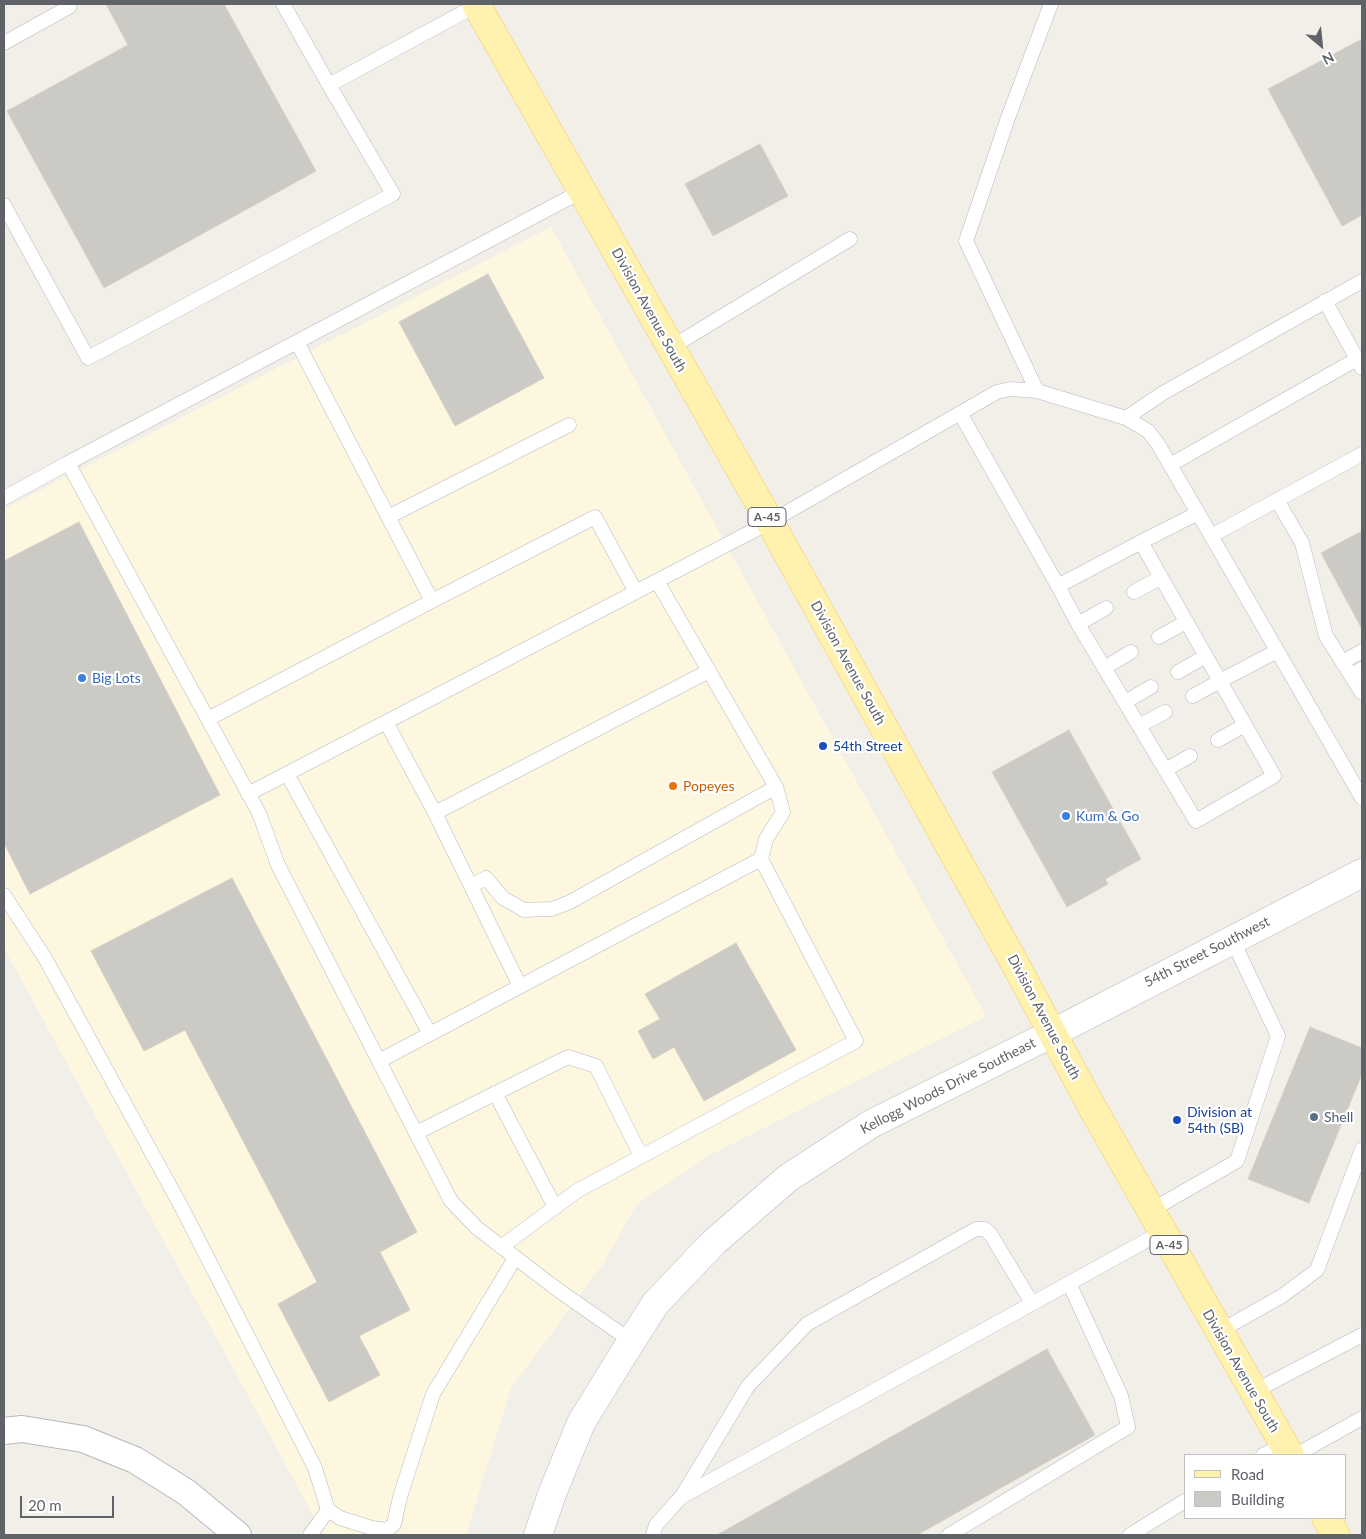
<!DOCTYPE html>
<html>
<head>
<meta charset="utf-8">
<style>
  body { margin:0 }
  #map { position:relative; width:1366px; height:1539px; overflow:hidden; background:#f1efe8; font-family:Lato,sans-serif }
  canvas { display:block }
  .frame { position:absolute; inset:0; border:5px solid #5f6368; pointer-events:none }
  .legend { position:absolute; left:1184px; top:1454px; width:162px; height:65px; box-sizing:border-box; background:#fff; border:1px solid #bfc1c3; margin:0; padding:6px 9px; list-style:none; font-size:15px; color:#5f6368 }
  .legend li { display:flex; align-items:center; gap:10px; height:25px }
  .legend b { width:25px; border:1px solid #bfc1c3 }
  .north { position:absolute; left:1296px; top:20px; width:50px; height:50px; -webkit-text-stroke:4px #fff; paint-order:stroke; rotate:152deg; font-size:14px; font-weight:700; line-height:20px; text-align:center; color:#5f6368 }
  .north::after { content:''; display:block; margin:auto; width:18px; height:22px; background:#5f6368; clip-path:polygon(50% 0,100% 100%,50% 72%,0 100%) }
  .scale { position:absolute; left:20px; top:1496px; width:94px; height:22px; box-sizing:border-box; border:2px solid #5f6368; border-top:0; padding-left:6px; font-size:15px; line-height:18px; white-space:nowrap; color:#5f6368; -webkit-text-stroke:4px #fff; paint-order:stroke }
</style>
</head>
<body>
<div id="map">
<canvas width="1366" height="1539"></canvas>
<div class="frame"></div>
<ul class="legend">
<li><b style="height:6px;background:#fff2af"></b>Road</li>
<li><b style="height:14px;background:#cccac5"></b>Building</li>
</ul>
<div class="north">N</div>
<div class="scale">20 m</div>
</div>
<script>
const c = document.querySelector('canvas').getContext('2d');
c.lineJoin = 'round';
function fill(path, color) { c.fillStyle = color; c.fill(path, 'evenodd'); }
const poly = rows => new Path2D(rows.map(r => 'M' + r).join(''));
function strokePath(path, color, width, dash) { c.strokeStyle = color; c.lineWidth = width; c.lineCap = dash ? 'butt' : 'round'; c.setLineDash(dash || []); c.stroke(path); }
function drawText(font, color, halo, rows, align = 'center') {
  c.font = font + ' Lato,sans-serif'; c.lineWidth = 4.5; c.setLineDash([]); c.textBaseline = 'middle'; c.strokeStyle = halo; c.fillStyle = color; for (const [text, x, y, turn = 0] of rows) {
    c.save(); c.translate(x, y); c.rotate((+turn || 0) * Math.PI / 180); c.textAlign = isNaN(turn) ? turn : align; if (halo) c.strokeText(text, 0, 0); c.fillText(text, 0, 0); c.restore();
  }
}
fill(poly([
  [551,227,986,1016,710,1155,636,1205,603,1264,511,1388,466,1535,324,1535,4,948,4,509]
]), '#fef7e0');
const building = poly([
  [106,4,224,4,316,171,104,288,7,111,128,45,106,4],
  [1362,39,1362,215,1342,226,1268,89,1362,39],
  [760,144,788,196,713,236,685,184,760,144],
  [488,274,544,378,455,426,399,322,488,274],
  [79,522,220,795,30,894,4,843,4,561,79,522],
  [1362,531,1362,629,1321,553,1362,531],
  [1069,730,1141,859,1105,879,1108,884,1067,907,992,772,1069,730],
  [232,878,417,1232,380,1252,410,1310,359,1336,380,1375,329,1402,278,1304,317,1282,185,1030,144,1051,91,951,232,878],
  [736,943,796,1050,704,1101,674,1047,653,1059,638,1031,660,1019,645,994,736,943],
  [1310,1027,1362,1048,1362,1074,1309,1203,1248,1179,1310,1027],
  [1047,1349,1095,1435,917,1535,717,1535,1047,1349]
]);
fill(building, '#cccac5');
strokePath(building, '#d6d1c6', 1);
const lane = poly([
  [283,4,329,85],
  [4,43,69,7],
  [582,191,68,463,259,813,278,865,451,1201,477,1228,554,1287,631,1341],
  [4,205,88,358,393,194,329,85,477,5],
  [1325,301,1362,368],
  [670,348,850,239],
  [1037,391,966,241,1009,115,1051,4],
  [960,413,1058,586,1078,624,1196,821,1274,776,1220,681,1277,651],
  [1126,418,1163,393,1362,281],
  [1170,465,1357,359],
  [4,498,68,463],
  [1277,500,1302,543,1326,636,1362,693],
  [388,517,569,425],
  [1211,536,1362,454],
  [1058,586,1141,542],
  [1134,592,1160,578],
  [432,601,595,517,636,592],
  [1078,624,1106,608],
  [1159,637,1186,622],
  [1343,662,1362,651],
  [1104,668,1131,652],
  [1178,672,1206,656],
  [1351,675,1362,669],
  [1193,696,1220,681,1141,542,1198,513],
  [1125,702,1151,687],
  [208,719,432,601,297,342],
  [386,722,435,813,520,986],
  [1139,726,1165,712],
  [1218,740,1245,725],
  [1165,770,1190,756],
  [287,774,430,1034],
  [248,794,770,522,997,392,1010,389,1037,391,1126,418,1148,431,1158,444,1198,513,1362,798],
  [435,813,709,671],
  [471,886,486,878,503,898,524,910,552,909,570,902,776,787],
  [4,895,45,958,182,1208,315,1468,328,1510],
  [379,1061,761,859],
  [495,1093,555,1207],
  [416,1133,568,1057,596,1066,641,1156],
  [1150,1211,1237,1161,1278,1036,1232,939],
  [501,1247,577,1191,856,1041,761,859,766,839,783,812,776,787,657,581],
  [1218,1332,1282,1296,1317,1270,1362,1149],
  [1253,1392,1362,1335],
  [1263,1455,1283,1445],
  [1296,1455,1362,1418],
  [682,1496,748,1386,807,1324,976,1229,985,1229,991,1235,1032,1303],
  [310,1535,328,1510,340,1518,372,1528,387,1530,394,1524,400,1497,433,1394,515,1258],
  [653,1535,656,1525,681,1497,1162,1232],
  [949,1535,1128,1427,1121,1396,1069,1283],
  [1130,1535,1185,1501]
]);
const street = poly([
  [4,1431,22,1429,83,1439,135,1460,186,1492,238,1535]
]);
const secondary = poly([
  [538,1535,552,1494,581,1423,619,1361,655,1304,713,1243,788,1178,871,1124,1053,1033,1362,873]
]);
const primary = poly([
  [476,4,770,522,1019,971,1092,1107,1290,1455],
  [1326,1518,1336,1535]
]);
strokePath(lane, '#b5b8bc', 15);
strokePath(street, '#b5b8bc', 28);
strokePath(secondary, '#b6babf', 29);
strokePath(primary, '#f2c960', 29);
strokePath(lane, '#fff', 14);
strokePath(street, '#fff', 26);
strokePath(secondary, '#fff', 28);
strokePath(primary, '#fff2af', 28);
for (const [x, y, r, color] of [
  [82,678,5,"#3f7fe0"],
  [823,746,5,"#1a4fb4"],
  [673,786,5,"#e8710a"],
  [1066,816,5,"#3f7fe0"],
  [1314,1117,5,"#5c6f8a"],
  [1177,1120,5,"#1a4fb4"]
]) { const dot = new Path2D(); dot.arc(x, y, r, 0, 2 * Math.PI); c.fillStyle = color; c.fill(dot); strokePath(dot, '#fff', 2); }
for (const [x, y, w] of [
  [767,517,38],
  [1169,1245,38]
]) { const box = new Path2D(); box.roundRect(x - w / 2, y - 9.5, w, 19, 4); c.fillStyle = '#fff'; c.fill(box); strokePath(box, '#5f6368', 1); }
drawText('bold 12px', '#5f6368', null, [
  ["A-45",767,517],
  ["A-45",1169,1245]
]);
drawText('14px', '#5f6368', '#fff', [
  ["Division Avenue South",649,310,61],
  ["Division Avenue South",848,663,61],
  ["54th Street Southwest",1207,952,-27],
  ["Division Avenue South",1044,1017,62],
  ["Kellogg Woods Drive Southeast",948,1086,-27],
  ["Division Avenue South",1241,1371,60]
]);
drawText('14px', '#366cbe', '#fff', [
  ["Big Lots",92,678],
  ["Kum & Go",1076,816]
], 'left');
drawText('14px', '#164399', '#fff', [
  ["54th Street",833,746],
  ["Division at",1187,1112],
  ["54th (SB)",1187,1128]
], 'left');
drawText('14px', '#c56008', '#fff', [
  ["Popeyes",683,786]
], 'left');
drawText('14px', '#4e5e75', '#fff', [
  ["Shell",1324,1117]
], 'left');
</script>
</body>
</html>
